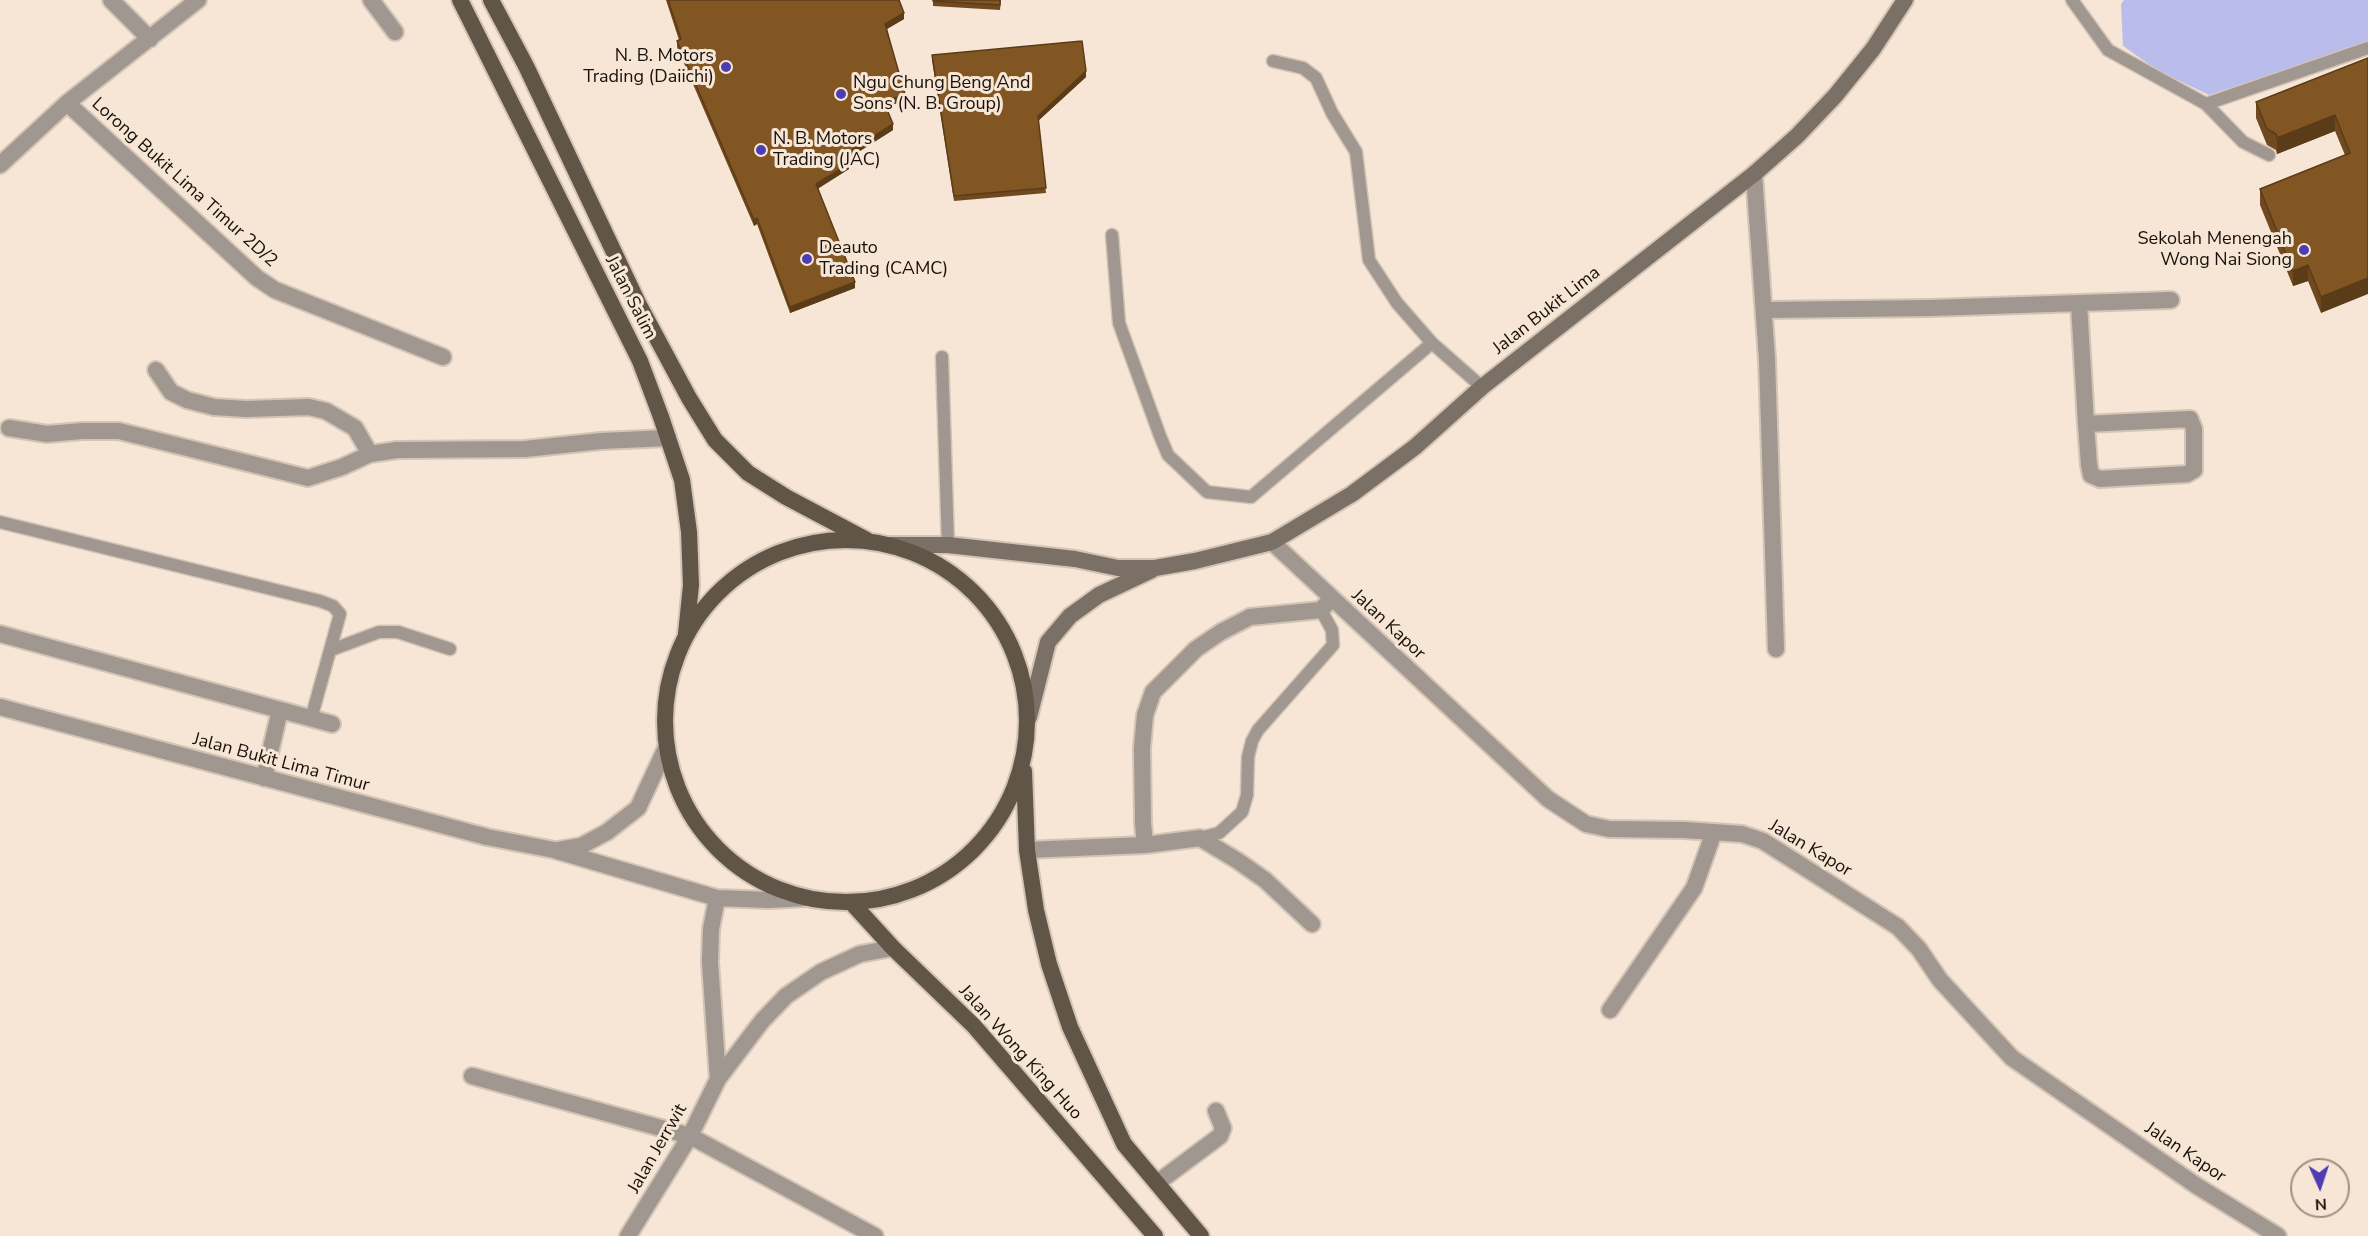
<!DOCTYPE html>
<html>
<head>
<meta charset="utf-8">
<style>
  body { margin:0 }
  #map { position:relative; width:2368px; height:1236px; overflow:hidden; background:#f7e6d5; font-family:"Nunito Sans",sans-serif }
  canvas { display:block }
  .north { position:absolute; left:2290px; top:1158px; width:60px; height:60px; box-sizing:border-box; background:#f7e6d5; border:2px solid #9d9184; border-radius:50%; rotate:177deg; font-size:16px; font-weight:700; line-height:24px; text-align:center; color:#17110b }
  .north::after { content:''; display:block; margin:auto; width:21px; height:27px; background:#4d3db4; clip-path:polygon(50% 0,100% 100%,50% 72%,0 100%) }
</style>
</head>
<body>
<div id="map">
<canvas width="2368" height="1236"></canvas>
<div class="north">N</div>
</div>
<script>
const c = document.querySelector('canvas').getContext('2d');
c.lineJoin = 'round';
function fill(path, color) { c.fillStyle = color; c.fill(path, 'evenodd'); }
const poly = rows => new Path2D(rows.map(r => 'M' + r).join(''));
function strokePath(path, color, width, dash) { c.strokeStyle = color; c.lineWidth = width; c.lineCap = dash ? 'butt' : 'round'; c.setLineDash(dash || []); c.stroke(path); }
function drawText(font, color, halo, rows, align = 'center') {
  c.font = font + ' "Nunito Sans",sans-serif'; c.lineWidth = 6; c.setLineDash([]); c.textBaseline = 'middle'; c.strokeStyle = halo; c.fillStyle = color; for (const [text, x, y, turn = 0] of rows) {
    c.save(); c.translate(x, y); c.rotate((+turn || 0) * Math.PI / 180); c.textAlign = isNaN(turn) ? turn : align; if (halo) c.strokeText(text, 0, 0); c.fillText(text, 0, 0); c.restore();
  }
}
fill(poly([
  [2124,0,2368,0,2368,42,2209,95,2157,70,2123,46,2121,4]
]), '#babcec');
const service = poly([
  [2072,0,2108,50,2206,104,2243,142,2269,155],
  [1273,61,1303,68,1316,78,1332,113,1356,152,1369,260,1397,303,1432,343,1482,387],
  [2206,104,2368,48],
  [1112,235,1119,323,1160,436,1168,455,1207,492,1251,497,1432,343],
  [942,357,948,545],
  [0,522,320,601,333,606,340,614,311,719],
  [331,650,379,632,398,632,450,649],
  [1200,838,1219,833,1242,812,1247,795,1248,757,1252,741,1258,730,1333,645,1332,630,1321,610]
]);
const minor = poly([
  [111,0,150,39],
  [371,0,395,32],
  [67,103,257,278,275,290,443,357],
  [0,165,67,103,198,0],
  [1754,174,1767,359,1776,649],
  [2079,304,2086,424,2089,465,2091,475,2100,479,2187,474,2194,470,2194,429,2190,419,2086,424],
  [1765,310,1931,308,2171,300],
  [156,370,171,392,187,400,214,407,246,409,309,407,326,411,355,428,370,454],
  [9,428,47,434,82,431,119,431,308,478,342,467,370,454,397,450,525,449,601,441,668,438],
  [1272,542,1548,799,1586,824,1609,829,1684,830,1742,834,1763,841,1898,927,1919,949,1940,980,2012,1058,2197,1186,2278,1236],
  [0,634,332,724],
  [0,707,487,837,554,850,717,898,769,900,806,898],
  [264,778,280,710],
  [1145,845,1143,823,1142,748,1145,715,1153,692,1196,649,1221,632,1250,617,1321,610,1331,599],
  [558,850,581,846,607,832,638,808,666,748],
  [1027,850,1145,845,1200,838,1238,861,1265,880,1312,924],
  [717,898,711,929,710,962,718,1079],
  [1610,1010,1694,888,1714,832],
  [472,1076,690,1136,875,1236],
  [1157,1183,1220,1136,1223,1128,1216,1111],
  [628,1236,690,1136,718,1079,762,1021,786,996,821,972,860,954,893,948]
]);
const secondary = poly([
  [890,545,948,545,1075,559,1118,568,1155,568,1195,561,1272,542,1352,494,1415,447,1482,387,1754,174,1797,136,1835,96,1873,49,1905,0],
  [1029,717,1048,642,1070,616,1099,595,1152,570]
]);
const primary = poly([
  [460,0,640,361,661,417,682,480,689,532,691,585,686,634],
  [491,0,526,66,638,303,689,398,715,440,748,473,786,497,867,540],
  '665 721a181 181 0 1 1 362 0a181 181 0 1 1-362 0Z',
  [1024,771,1027,850,1036,910,1049,964,1070,1027,1124,1144,1201,1236],
  [851,902,893,948,974,1026,1155,1236]
]);
strokePath(service, '#d3c4b5', 15);
strokePath(minor, '#d3c4b5', 20);
strokePath(secondary, '#d3c4b5', 20);
strokePath(primary, '#d3c4b5', 20);
strokePath(service, '#9f9790', 12);
strokePath(minor, '#9f9790', 16);
strokePath(secondary, '#7b7066', 16);
strokePath(primary, '#615548', 16);
fill(poly([
  [666,0,899,0,904,19,887,29,905,100,886,107,893,130,847,159,849,169,818,188,855,288,790,313,757,224,754,226,677,47,677,41,679,40],
  [933,0,1001,0,1000,10,933,6],
  [932,55,1086,77,1038,121,1046,193,954,201,932,60],
  [2368,58,2321,313,2308,281,2293,286,2260,205,2260,189,2345,155,2335,131,2277,154,2276,150,2267,145,2256,118,2256,102]
]), '#704a1e');
fill(poly([
  [904,13,904,19,885,30,885,24],
  [1086,71,1086,77,1038,121,1038,116],
  [905,94,905,100,884,108,884,102],
  [2335,115,2335,131,2277,154,2277,138],
  [893,124,893,130,846,160,846,154],
  [849,164,849,169,816,190,816,184],
  [757,218,757,224,754,226,754,220],
  [2308,265,2308,281,2293,286,2293,271],
  [2368,278,2368,294,2321,313,2321,297],
  [855,282,855,288,790,313,790,307]
]), '#5b3c18');
const building = poly([
  [668,0,899,0,904,13,885,24,905,94,884,102,893,124,846,154,849,164,816,184,855,282,790,307,757,218,754,220,677,41,681,39,668,0],
  [933,0,1000,0,1000,5,933,1,933,0],
  [1082,41,1086,71,1038,116,1046,188,954,196,932,55,1082,41],
  [2368,58,2368,278,2321,297,2308,265,2293,271,2260,189,2350,153,2335,115,2277,138,2276,134,2267,129,2256,102,2368,58]
]);
fill(building, '#825623');
strokePath(building, '#5b3c18', 1.5);
for (const [x, y, r, color] of [
  [726,67,6,"#4d3db4"],
  [841,94,6,"#4d3db4"],
  [761,150,6,"#4d3db4"],
  [2304,250,6,"#4d3db4"],
  [807,259,6,"#4d3db4"]
]) { const dot = new Path2D(); dot.arc(x, y, r, 0, 2 * Math.PI); c.fillStyle = color; c.fill(dot); strokePath(dot, '#f7e6d5', 2); }
drawText('18px', '#17110b', '#f7e6d5', [
  ["N. B. Motors",714,57,"right"],
  ["Trading (Daiichi)",714,78,"right"],
  ["Ngu Chung Beng And",853,84],
  ["Sons (N. B. Group)",853,105],
  ["N. B. Motors",773,140],
  ["Trading (JAC)",773,161],
  ["Sekolah Menengah",2292,240,"right"],
  ["Wong Nai Siong",2292,261,"right"],
  ["Deauto",819,249],
  ["Trading (CAMC)",819,270]
], 'left');
drawText('18px', '#17110b', '#f7e6d5', [
  ["Lorong Bukit Lima Timur 2D/2",184,183,42],
  ["Jalan Salim",630,298,63],
  ["Jalan Bukit Lima",1547,311,-38],
  ["Jalan Kapor",1388,625,43],
  ["Jalan Bukit Lima Timur",281,763,15],
  ["Jalan Kapor",1810,849,31],
  ["Jalan Wong King Huo",1020,1053,48],
  ["Jalan Jerrwit",658,1149,-60],
  ["Jalan Kapor",2185,1153,34]
]);
</script>
</body>
</html>
